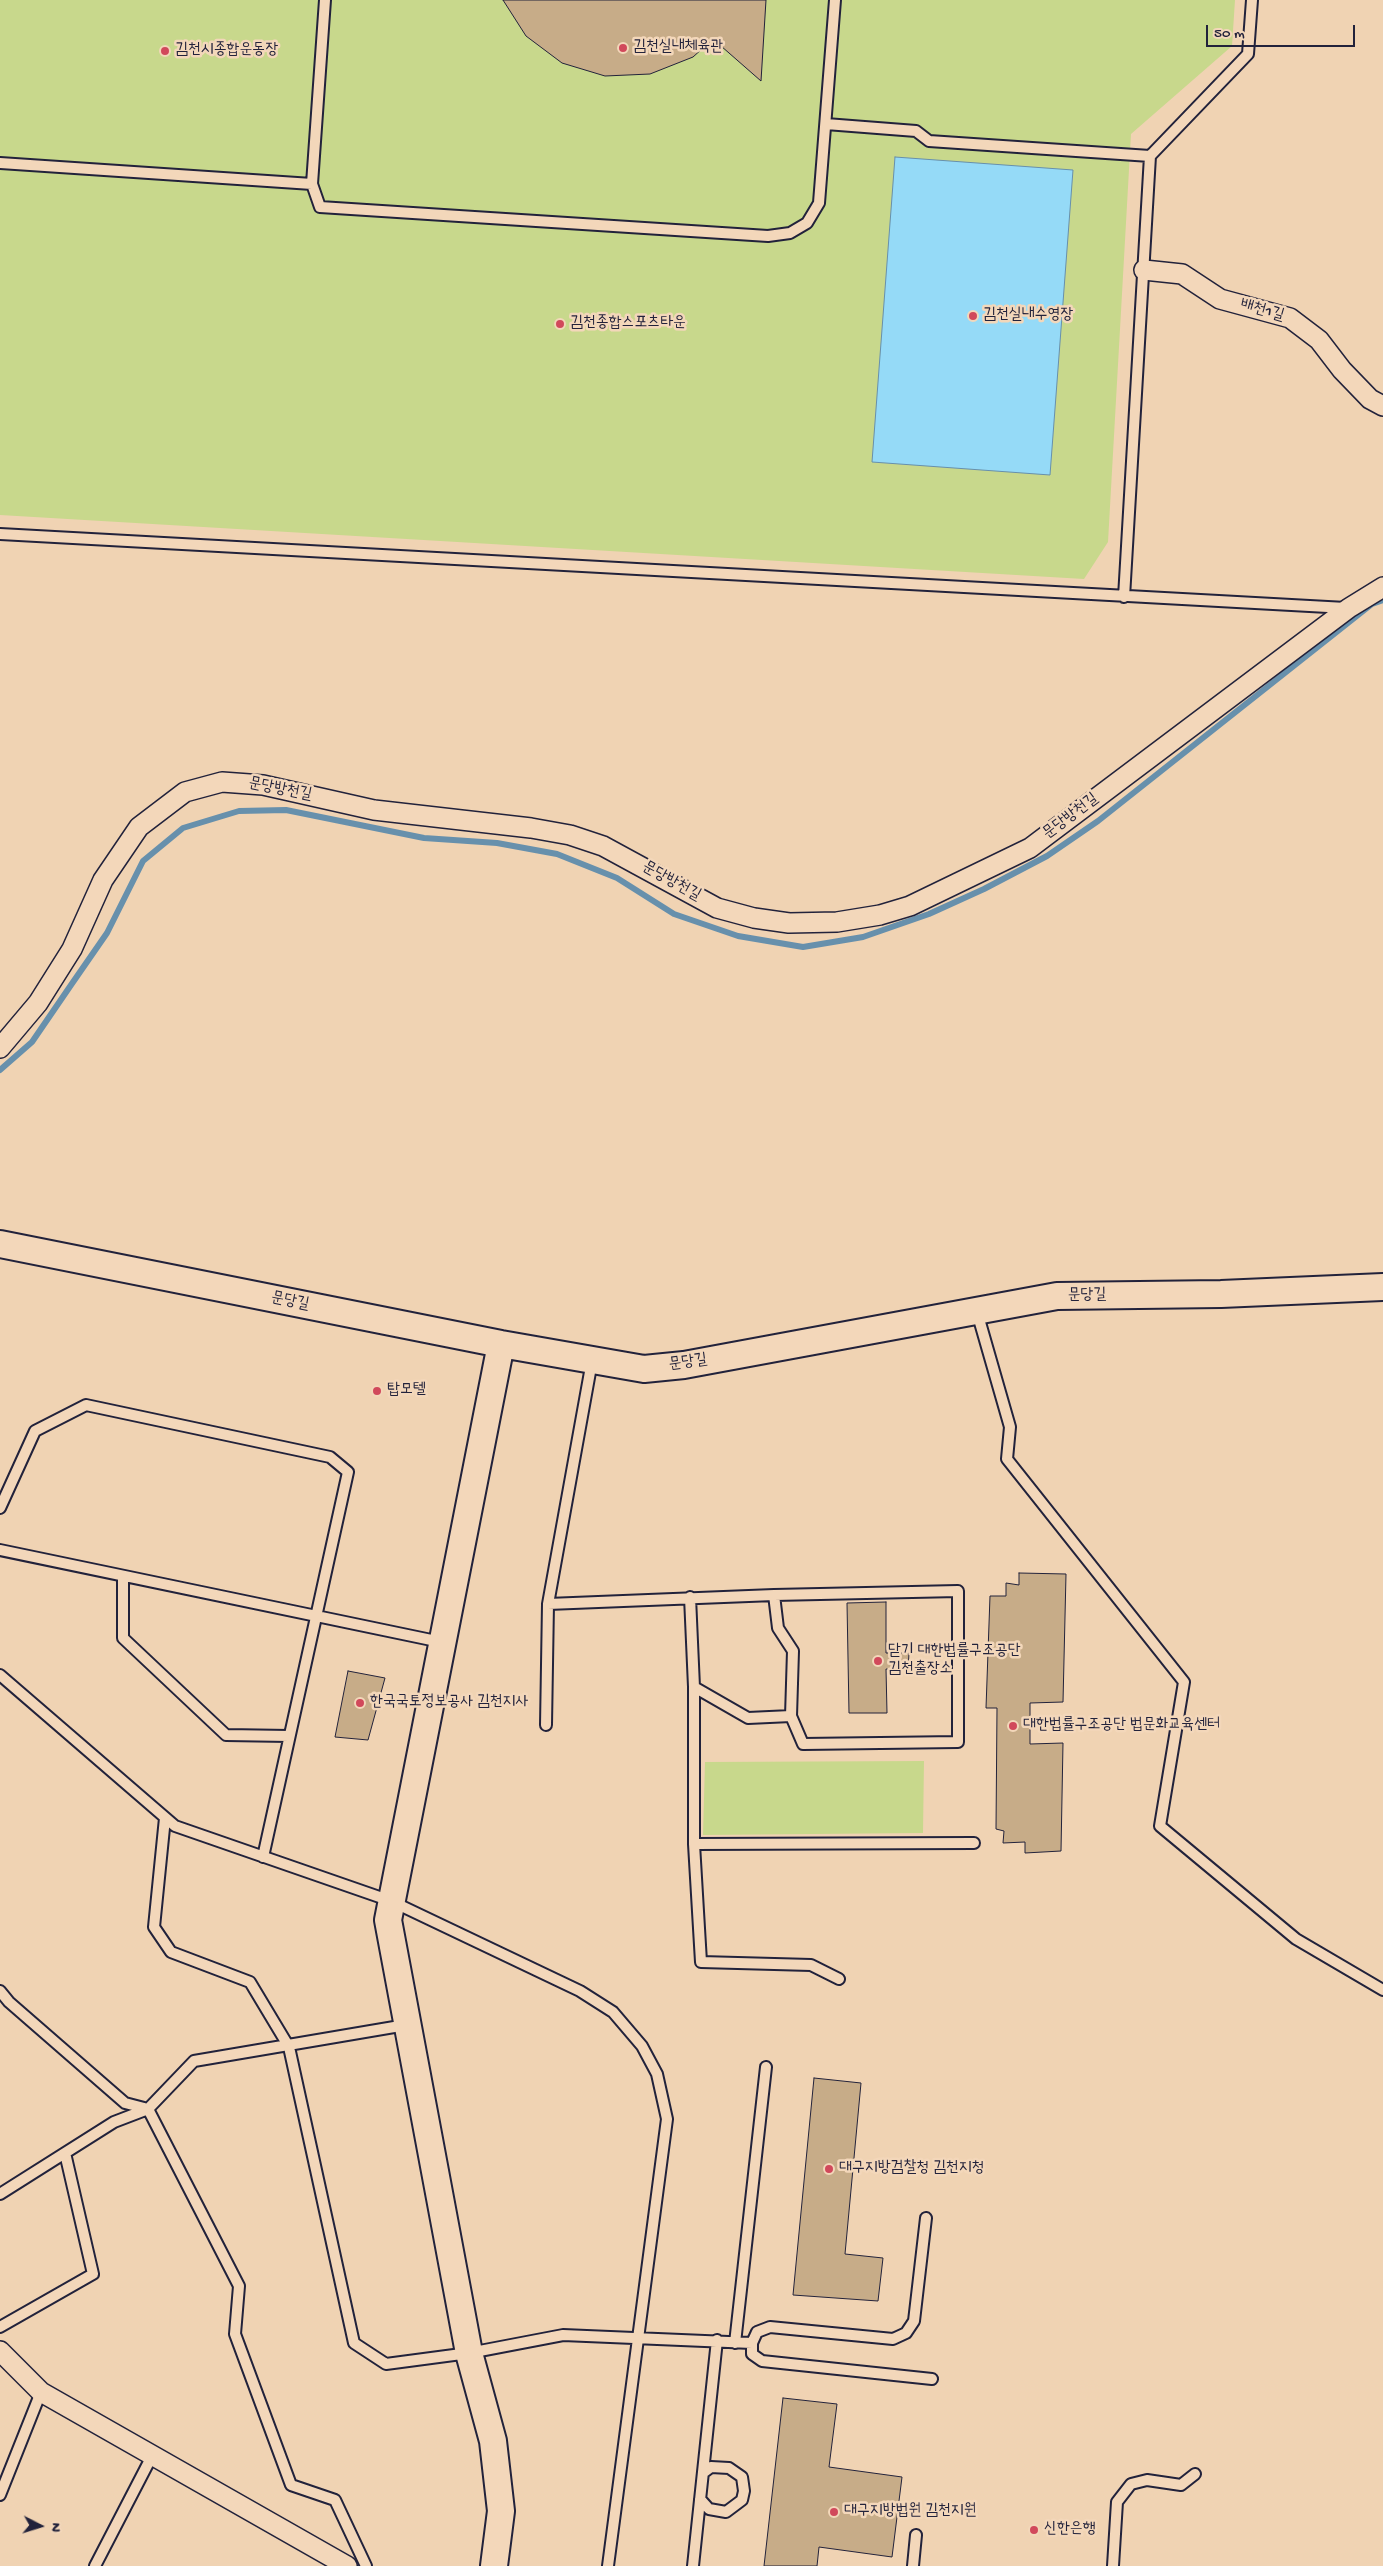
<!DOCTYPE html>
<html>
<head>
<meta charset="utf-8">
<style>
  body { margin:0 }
  #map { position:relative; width:1383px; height:2566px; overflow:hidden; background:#f0d3b3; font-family:"Gochi Hand",sans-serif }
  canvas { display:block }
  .north { position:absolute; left:15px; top:2501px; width:50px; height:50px; -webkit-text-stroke:4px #f3d7ba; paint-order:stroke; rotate:95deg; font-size:14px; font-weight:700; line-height:20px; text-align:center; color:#22223b }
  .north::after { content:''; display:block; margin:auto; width:18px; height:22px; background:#22223b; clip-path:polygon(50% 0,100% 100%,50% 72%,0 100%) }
  .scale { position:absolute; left:1206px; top:25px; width:149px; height:22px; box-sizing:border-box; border:2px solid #22223b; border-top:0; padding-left:6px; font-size:15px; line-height:18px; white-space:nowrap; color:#22223b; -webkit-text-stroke:4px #f3d7ba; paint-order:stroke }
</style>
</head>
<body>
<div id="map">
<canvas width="1383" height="2566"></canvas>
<div class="north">N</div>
<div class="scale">50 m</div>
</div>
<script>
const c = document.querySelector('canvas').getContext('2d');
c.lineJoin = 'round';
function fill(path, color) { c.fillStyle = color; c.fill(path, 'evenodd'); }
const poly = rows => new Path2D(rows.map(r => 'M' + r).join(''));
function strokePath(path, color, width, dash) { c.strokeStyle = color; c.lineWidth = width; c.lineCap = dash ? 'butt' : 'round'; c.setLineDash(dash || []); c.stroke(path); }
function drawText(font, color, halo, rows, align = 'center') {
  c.font = font + ' "Gochi Hand","Poor Story",sans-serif'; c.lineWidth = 5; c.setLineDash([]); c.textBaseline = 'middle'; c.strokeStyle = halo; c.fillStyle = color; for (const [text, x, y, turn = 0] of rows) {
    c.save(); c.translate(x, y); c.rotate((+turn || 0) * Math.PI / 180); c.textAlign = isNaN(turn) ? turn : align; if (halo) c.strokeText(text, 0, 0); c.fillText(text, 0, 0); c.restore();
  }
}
fill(poly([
  [0,0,1235,0,1232,46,1131,134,1108,542,1084,579,0,515],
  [924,1761,923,1833,703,1835,705,1762]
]), '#c8d88c');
const water = poly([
  [895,157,1073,170,1050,475,872,462,895,157]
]);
fill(water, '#95daf7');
strokePath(water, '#6790ac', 1);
strokePath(poly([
  [0,1070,32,1042,71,985,107,933,143,861,183,828,239,811,286,810,424,838,497,843,557,854,617,878,674,914,738,936,803,947,863,937,929,914,984,889,1047,856,1098,821,1372,604,1383,600]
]), '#6790ac', 6);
const building = poly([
  [503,0,766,0,761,81,713,39,693,57,650,74,605,76,562,63,526,36,503,0],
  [1019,1573,1066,1574,1063,1702,1030,1703,1030,1744,1063,1743,1061,1851,1025,1853,1025,1842,1003,1843,1004,1831,996,1829,997,1708,986,1708,990,1596,1006,1596,1006,1583,1019,1585,1019,1573],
  [886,1602,886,1653,909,1653,908,1670,886,1669,887,1713,849,1713,847,1603,886,1602],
  [348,1671,385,1678,368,1740,335,1737,348,1671],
  [814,2078,861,2083,845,2254,883,2258,878,2301,793,2295,814,2078],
  [783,2398,837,2404,829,2467,902,2477,892,2557,819,2547,817,2566,764,2566,783,2398]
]);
fill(building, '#c7ac88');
strokePath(building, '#22223b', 1);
const lane = poly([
  [325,0,312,184,320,207,768,236,790,233,807,223,819,203,835,0],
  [826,124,916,131,929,141,1150,156],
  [0,163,312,184],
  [0,534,1346,608],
  [1124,597,1150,156,1248,54,1252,0],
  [977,1312,1010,1427,1007,1459,1184,1682,1160,1826,1296,1939,1383,1990],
  [0,1508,35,1431,86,1405,330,1457,348,1472,263,1857],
  [0,1550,441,1642],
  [123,1576,123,1638,226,1735,289,1736],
  [774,1595,958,1591,958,1742,803,1744,791,1716],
  [690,1597,694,1687,694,1844,701,1962,811,1965,839,1979],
  [548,1604,774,1595,778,1628,793,1651,791,1716,748,1718,694,1687],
  [0,1675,175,1826,391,1901,580,1991,613,2012,642,2046,657,2074,667,2119,608,2566],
  [546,1725,548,1604,592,1361],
  [165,1818,154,1927,171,1952,250,1982,289,2047,354,2343,386,2364,469,2353,563,2335,752,2343],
  [694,1844,974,1843],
  [0,1991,9,2002,125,2103,148,2109,239,2286,235,2334,291,2485,335,2500,366,2566],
  [0,2194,114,2122,148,2109,194,2061,406,2025],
  [926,2218,914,2321,906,2333,893,2339,770,2327,757,2332,752,2343,752,2354,762,2361,932,2379],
  [0,2327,93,2274,65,2153],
  [735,2343,766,2067],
  [0,2495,41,2392],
  [700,2499,709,2509,726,2512,742,2500,744,2491,742,2477,729,2468,711,2467,703,2473],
  [95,2566,152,2456],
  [693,2566,717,2340],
  [913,2566,916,2535],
  [1113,2566,1117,2502,1131,2484,1147,2480,1181,2485,1195,2474]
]);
const street = poly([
  [1144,270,1182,274,1220,299,1290,318,1319,340,1342,370,1370,399,1383,406],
  [0,1048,38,1003,72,949,103,880,139,827,185,792,222,782,263,785,374,810,531,828,570,835,603,846,717,908,754,918,789,923,837,922,880,915,910,906,1030,848,1349,608,1383,587],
  [0,2351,41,2392,347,2566]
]);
const secondary = poly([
  [0,1244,501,1344,644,1369,684,1365,1057,1296,1221,1294,1383,1287],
  [494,2566,501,2511,493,2441,469,2353,388,1920,501,1344]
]);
strokePath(lane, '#22223b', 14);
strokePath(street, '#22223b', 22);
strokePath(secondary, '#22223b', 30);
strokePath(lane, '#f3d7ba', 10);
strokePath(street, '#f3d7ba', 19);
strokePath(secondary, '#f3d7ba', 26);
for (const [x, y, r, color] of [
  [623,48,5,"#d1495b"],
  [165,51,5,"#d1495b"],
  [973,316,5,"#d1495b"],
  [560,324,5,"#d1495b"],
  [377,1391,5,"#d1495b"],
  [878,1661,5,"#d1495b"],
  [360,1703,5,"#d1495b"],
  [1013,1726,5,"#d1495b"],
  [829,2169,5,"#d1495b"],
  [834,2512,5,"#d1495b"],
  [1034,2530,5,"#d1495b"]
]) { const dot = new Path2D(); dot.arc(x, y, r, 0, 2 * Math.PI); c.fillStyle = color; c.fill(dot); strokePath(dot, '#f3d7ba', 2); }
drawText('16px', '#22223b', '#f3d7ba', [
  ["김천실내체육관",633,48],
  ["김천시종합운동장",175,51],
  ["김천실내수영장",983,316],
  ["김천종합스포츠타운",570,324],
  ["탑모텔",387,1391],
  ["닫기 대한법률구조공단",888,1652],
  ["김천출장소",888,1670],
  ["한국국토정보공사 김천지사",370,1703],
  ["대한법률구조공단 법문화교육센터",1023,1726],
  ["대구지방검찰청 김천지청",839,2169],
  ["대구지방법원 김천지원",844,2512],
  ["신한은행",1044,2530]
], 'left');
drawText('16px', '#22223b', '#f3d7ba', [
  ["배천1길",1262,311,16],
  ["문당방천길",280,790,11],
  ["문당방천길",1071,817,-37],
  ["문당방천길",671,882,29],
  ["문당길",1087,1296,-1],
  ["문당길",290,1302,11],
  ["문당길",688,1363,-8]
]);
</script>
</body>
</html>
